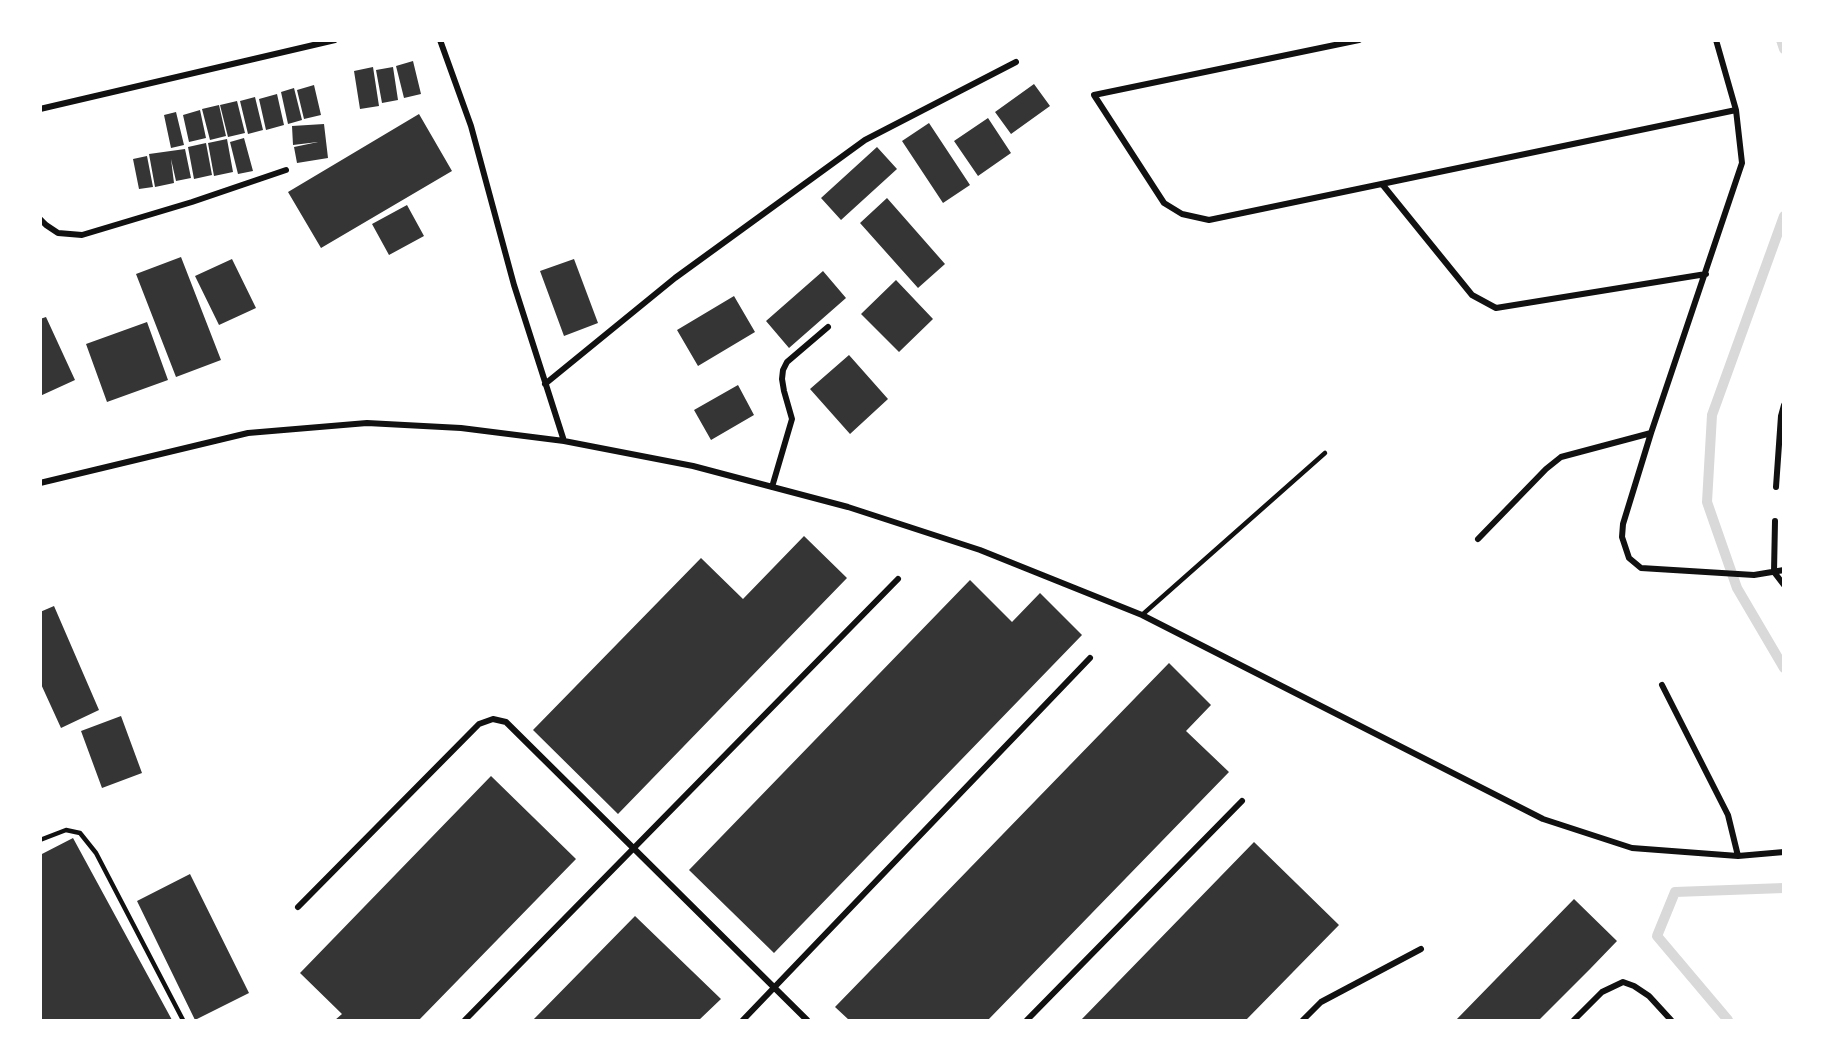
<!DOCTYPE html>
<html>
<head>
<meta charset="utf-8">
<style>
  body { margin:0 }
  #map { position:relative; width:1824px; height:1061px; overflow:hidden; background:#fff; font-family:Lora,serif }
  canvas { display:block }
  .frame { position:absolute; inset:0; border:42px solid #fff; pointer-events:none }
</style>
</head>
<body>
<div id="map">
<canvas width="1824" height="1061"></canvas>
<div class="frame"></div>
</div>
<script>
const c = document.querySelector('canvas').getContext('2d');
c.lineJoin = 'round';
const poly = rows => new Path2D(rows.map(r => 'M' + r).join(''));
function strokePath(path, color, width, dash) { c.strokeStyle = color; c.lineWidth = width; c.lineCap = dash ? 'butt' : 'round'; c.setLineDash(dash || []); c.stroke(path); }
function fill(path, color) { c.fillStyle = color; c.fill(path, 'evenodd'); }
strokePath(poly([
  [1781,40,1784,49],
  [1784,216,1712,415,1707,502,1737,588,1784,668],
  [1728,1020,1657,936,1675,892,1784,888]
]), '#d9d9d9', 10);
fill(poly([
  [413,61,421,94,404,98,396,66],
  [373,67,379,106,360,109,354,71],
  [393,67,398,100,382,103,376,70],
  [1034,84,1050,106,1011,134,995,112],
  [314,85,321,115,304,119,297,90],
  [294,88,302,120,288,124,281,92],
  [277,94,284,125,266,130,259,99],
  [255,97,263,130,248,134,240,101],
  [237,101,245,133,228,137,220,105],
  [219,105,226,136,210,140,202,109],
  [200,110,206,138,189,142,183,115],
  [176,112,184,145,171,148,164,115],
  [419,114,452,171,321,248,288,192],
  [988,118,1011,153,978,176,954,141],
  [929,123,970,185,943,203,902,141],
  [324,124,328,158,297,163,294,147,318,142,293,145,292,126],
  [244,138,253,171,238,174,230,142],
  [227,139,233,172,214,176,208,143],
  [206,143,212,175,194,179,188,147],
  [877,147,897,169,841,220,821,198],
  [185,149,191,178,176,181,171,159,174,183,155,187,149,154],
  [147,156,153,187,139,189,133,159],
  [887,198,945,264,918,288,860,223],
  [407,205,424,236,389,255,372,224],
  [181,257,221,360,176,377,136,274],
  [232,259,256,308,219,325,195,276],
  [574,259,598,323,564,336,540,271],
  [823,271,846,298,789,348,766,321],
  [896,280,933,319,899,352,861,314],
  [734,296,755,332,698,366,677,330],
  [46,317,75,380,40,396,40,319],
  [147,322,168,380,107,402,86,344],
  [849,355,888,399,850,434,810,389],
  [738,385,754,415,711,440,694,410],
  [804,536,847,578,618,814,533,730,701,558,743,599],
  [970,580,1012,622,1040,593,1082,635,774,953,689,870],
  [54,606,99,710,61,728,40,682,40,612],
  [1169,663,1211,705,1186,731,1229,772,988,1020,849,1020,835,1007],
  [121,716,142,773,102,788,81,731],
  [491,776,576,859,419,1020,335,1020,342,1014,300,973],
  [73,838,172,1020,40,1020,40,855],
  [1254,842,1339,925,1246,1020,1081,1020],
  [190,874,249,993,195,1020,137,901],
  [1574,899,1617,941,1590,969,1539,1020,1456,1020],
  [635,916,721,999,699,1020,533,1020]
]), '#353535');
strokePath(poly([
  [1142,615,1325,453],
  [40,840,66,830,80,833,96,853,183,1020]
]), '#111', 4.5);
strokePath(poly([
  [440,40,471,126,514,285,564,441],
  [1359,40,1094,95,1164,203,1182,214,1209,220,1736,110],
  [1716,40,1736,110,1742,163,1651,433,1623,524,1622,537,1629,558,1641,568,1754,575,1784,570],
  [40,109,335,40],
  [1382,184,1472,295,1496,308,1706,274],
  [40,219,46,225,58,233,82,235,192,202,286,170],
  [545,384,675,278,865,140,1016,62],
  [1783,416,1781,416,1784,405],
  [40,483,248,433,367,423,461,428,564,441,693,466,848,507,980,550,1142,615,1543,819,1632,848,1738,856,1784,852],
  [772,487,792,419,784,391,782,379,783,370,787,362,828,327],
  [1776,487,1781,416],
  [1775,521,1774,572,1784,585],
  [1478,539,1546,469,1561,457,1651,433],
  [1662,685,1728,815,1738,856],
  [298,907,479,724,493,719,506,722,807,1020],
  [465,1020,898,579],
  [743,1020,1090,658],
  [1027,1020,1242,801],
  [1303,1020,1321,1002,1421,949],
  [1574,1020,1602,992,1623,982,1634,986,1649,996,1671,1020]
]), '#111', 6);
</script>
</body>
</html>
